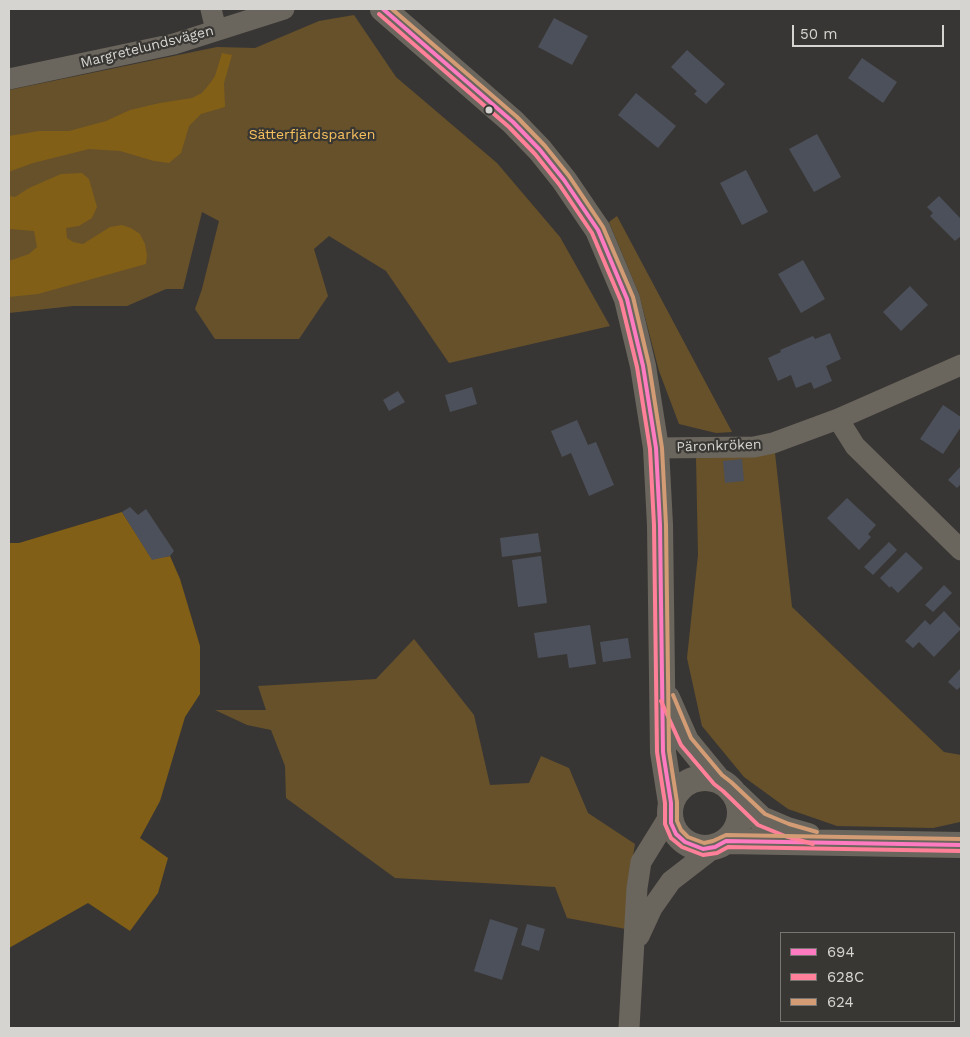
<!DOCTYPE html>
<html>
<head>
<meta charset="utf-8">
<style>
  body { margin:0 }
  #map { position:relative; width:970px; height:1037px; overflow:hidden; background:#383634; font-family:"Work Sans",sans-serif }
  canvas { display:block }
  .frame { position:absolute; inset:0; border:10px solid #d5d4d1; pointer-events:none }
  .legend { position:absolute; left:780px; top:932px; width:175px; height:90px; box-sizing:border-box; background:#393733; border:1px solid #777672; margin:0; padding:6px 9px; list-style:none; font-size:15px; color:#d5d4d1 }
  .legend li { display:flex; align-items:center; gap:10px; height:25px }
  .legend b { width:25px; border:1px solid #777672 }
  .scale { position:absolute; left:792px; top:25px; width:152px; height:22px; box-sizing:border-box; border:2px solid #d5d4d1; border-top:0; padding-left:6px; font-size:15px; line-height:18px; white-space:nowrap; color:#d5d4d1; -webkit-text-stroke:4px #393733; paint-order:stroke }
</style>
</head>
<body>
<div id="map">
<canvas width="970" height="1037"></canvas>
<div class="frame"></div>
<ul class="legend">
<li><b style="height:6px;background:#fe7ac1"></b>694</li>
<li><b style="height:6px;background:#ff8098"></b>628C</li>
<li><b style="height:6px;background:#d39c74"></b>624</li>
</ul>
<div class="scale">50 m</div>
</div>
<script>
const c = document.querySelector('canvas').getContext('2d');
c.lineJoin = 'round';
function fill(path, color) { c.fillStyle = color; c.fill(path, 'evenodd'); }
const poly = rows => new Path2D(rows.map(r => 'M' + r).join(''));
function strokePath(path, color, width, dash) { c.strokeStyle = color; c.lineWidth = width; c.lineCap = dash ? 'butt' : 'round'; c.setLineDash(dash || []); c.stroke(path); }
function drawText(font, color, halo, rows, align = 'center') {
  c.font = font + ' "Work Sans",sans-serif'; c.lineWidth = 4.5; c.setLineDash([]); c.textBaseline = 'middle'; c.strokeStyle = halo; c.fillStyle = color; for (const [text, x, y, turn = 0] of rows) {
    c.save(); c.translate(x, y); c.rotate((+turn || 0) * Math.PI / 180); c.textAlign = isNaN(turn) ? turn : align; if (halo) c.strokeText(text, 0, 0); c.fillText(text, 0, 0); c.restore();
  }
}
fill(poly([
  [354,15,396,77,497,163,560,237,610,326,449,363,386,271,329,236,314,249,328,296,299,339,215,339,195,309,202,289,219,221,202,212,183,289,166,289,127,306,73,306,9,313,9,90,217,47,255,48,319,21],
  [617,216,732,432,716,433,679,424,659,371,639,294,609,222],
  [775,453,792,607,944,752,961,755,961,821,960,822,933,828,837,826,788,809,744,777,702,726,687,658,698,555,696,457],
  [414,639,474,715,490,785,529,783,541,756,569,768,588,813,635,844,627,893,626,929,567,918,555,887,395,878,286,798,285,766,271,730,247,725,215,710,266,710,258,686,376,679]
]), '#67512a');
fill(poly([
  [222,53,232,55,224,83,225,107,201,114,189,126,181,153,169,163,154,161,120,151,89,149,33,163,11,171,9,174,9,136,39,131,69,131,106,121,130,110,160,103,192,98,202,93,211,82,215,76],
  [82,173,89,179,97,207,92,218,79,226,66,228,67,238,73,242,83,244,110,227,122,225,131,228,140,234,145,244,147,255,146,264,38,294,9,297,9,261,29,254,37,247,34,231,9,229,9,196,15,197,29,188,61,174],
  [122,512,152,559,170,556,180,579,200,646,200,694,185,717,160,801,140,838,168,858,158,893,130,931,88,903,9,948,9,543,19,543]
]), '#825f17');
fill(poly([
  [554,18,588,36,572,65,538,47],
  [687,50,725,84,706,104,694,94,697,91,671,67],
  [862,58,897,82,883,103,848,78],
  [636,93,676,126,658,148,618,115],
  [817,134,841,177,814,192,789,149],
  [746,170,768,212,742,225,720,183],
  [939,196,961,219,961,236,955,241,930,216,933,213,927,207],
  [803,260,825,299,801,313,778,274],
  [910,286,928,305,901,331,883,312],
  [830,333,841,359,826,366,832,381,814,389,811,382,796,388,791,375,778,381,768,358,781,352,780,350,813,336,815,339],
  [472,387,477,404,450,412,445,395],
  [398,391,405,402,389,411,383,400],
  [943,405,961,417,961,427,943,454,920,439],
  [577,420,588,445,596,442,614,485,589,496,571,453,562,457,551,431],
  [742,459,744,481,725,483,723,461],
  [961,466,961,484,957,488,948,480],
  [847,498,876,525,868,534,871,537,859,550,827,518],
  [130,507,138,515,146,509,174,551,170,556,152,560,122,512],
  [538,533,541,552,502,557,500,538],
  [889,542,897,550,873,575,864,567],
  [906,552,923,568,898,593,891,586,890,588,880,578],
  [541,556,547,603,518,607,512,560],
  [944,585,952,593,933,612,925,605],
  [944,611,961,629,934,657,919,642,913,648,905,641,925,620,930,625],
  [590,625,596,664,569,668,567,654,538,658,534,633],
  [628,638,631,658,603,662,600,642],
  [961,668,961,686,957,690,948,682],
  [490,919,518,928,502,980,474,971],
  [527,924,545,929,539,951,521,945]
]), '#4c505a');
strokePath(poly([
  [211,9,216,30],
  [9,79,174,44,284,9],
  [838,419,855,446,961,550],
  [656,448,754,447,773,443,838,419,961,365],
  [639,936,652,908,671,881,715,847],
  [629,1028,637,888,641,862,670,815]
]), '#6b665d', 21);
strokePath(poly([
  [383,9,513,122,540,150,564,180,598,230,627,299,643,366,656,448,660,525,663,752,671,803],
  [667,698,686,741,718,780],
  '670 813a35 35 0 1 1 70 0a35 35 0 1 1-70 0Z',
  [736,795,761,819,787,830,808,836],
  [726,841,961,845]
]), '#6b665d', 26);
strokePath(poly([
  [383,9,513,122,540,150,564,180,598,230,627,299,643,366,656,448,660,525,663,752,671,803,671,823,676,834,685,842,703,849,715,847,726,841,961,845]
]), '#fe7ac1', 4);
strokePath(poly([
  [379,14,509,127,535,154,559,184,592,233,621,301,637,367,650,449,654,525,657,752,665,803,665,824,671,838,682,847,703,855,717,853,728,847,961,851],
  [661,701,681,745,714,784,723,791,758,825,785,836,813,844]
]), '#ff8098', 4);
strokePath(poly([
  [392,9,517,117,545,146,569,176,603,227,633,297,649,365,662,448,666,525,669,751,677,802,677,821,681,830,688,837,704,843,713,841,726,835,961,839],
  [673,695,691,738,722,775,731,782,765,814,789,824,817,832]
]), '#d39c74', 4);
for (const [x, y, r, color] of [
  [489,110,4.5,"#d5d4d1"]
]) { const dot = new Path2D(); dot.arc(x, y, r, 0, 2 * Math.PI); c.fillStyle = color; c.fill(dot); strokePath(dot, '#393733', 2); }
drawText('14px', '#d5d4d1', '#393733', [
  ["Margretelundsvägen",147,47,-14],
  ["Päronkröken",719,446,-2]
]);
drawText('14px', '#f7c05d', '#393733', [
  ["Sätterfjärdsparken",312,135]
]);
</script>
</body>
</html>
